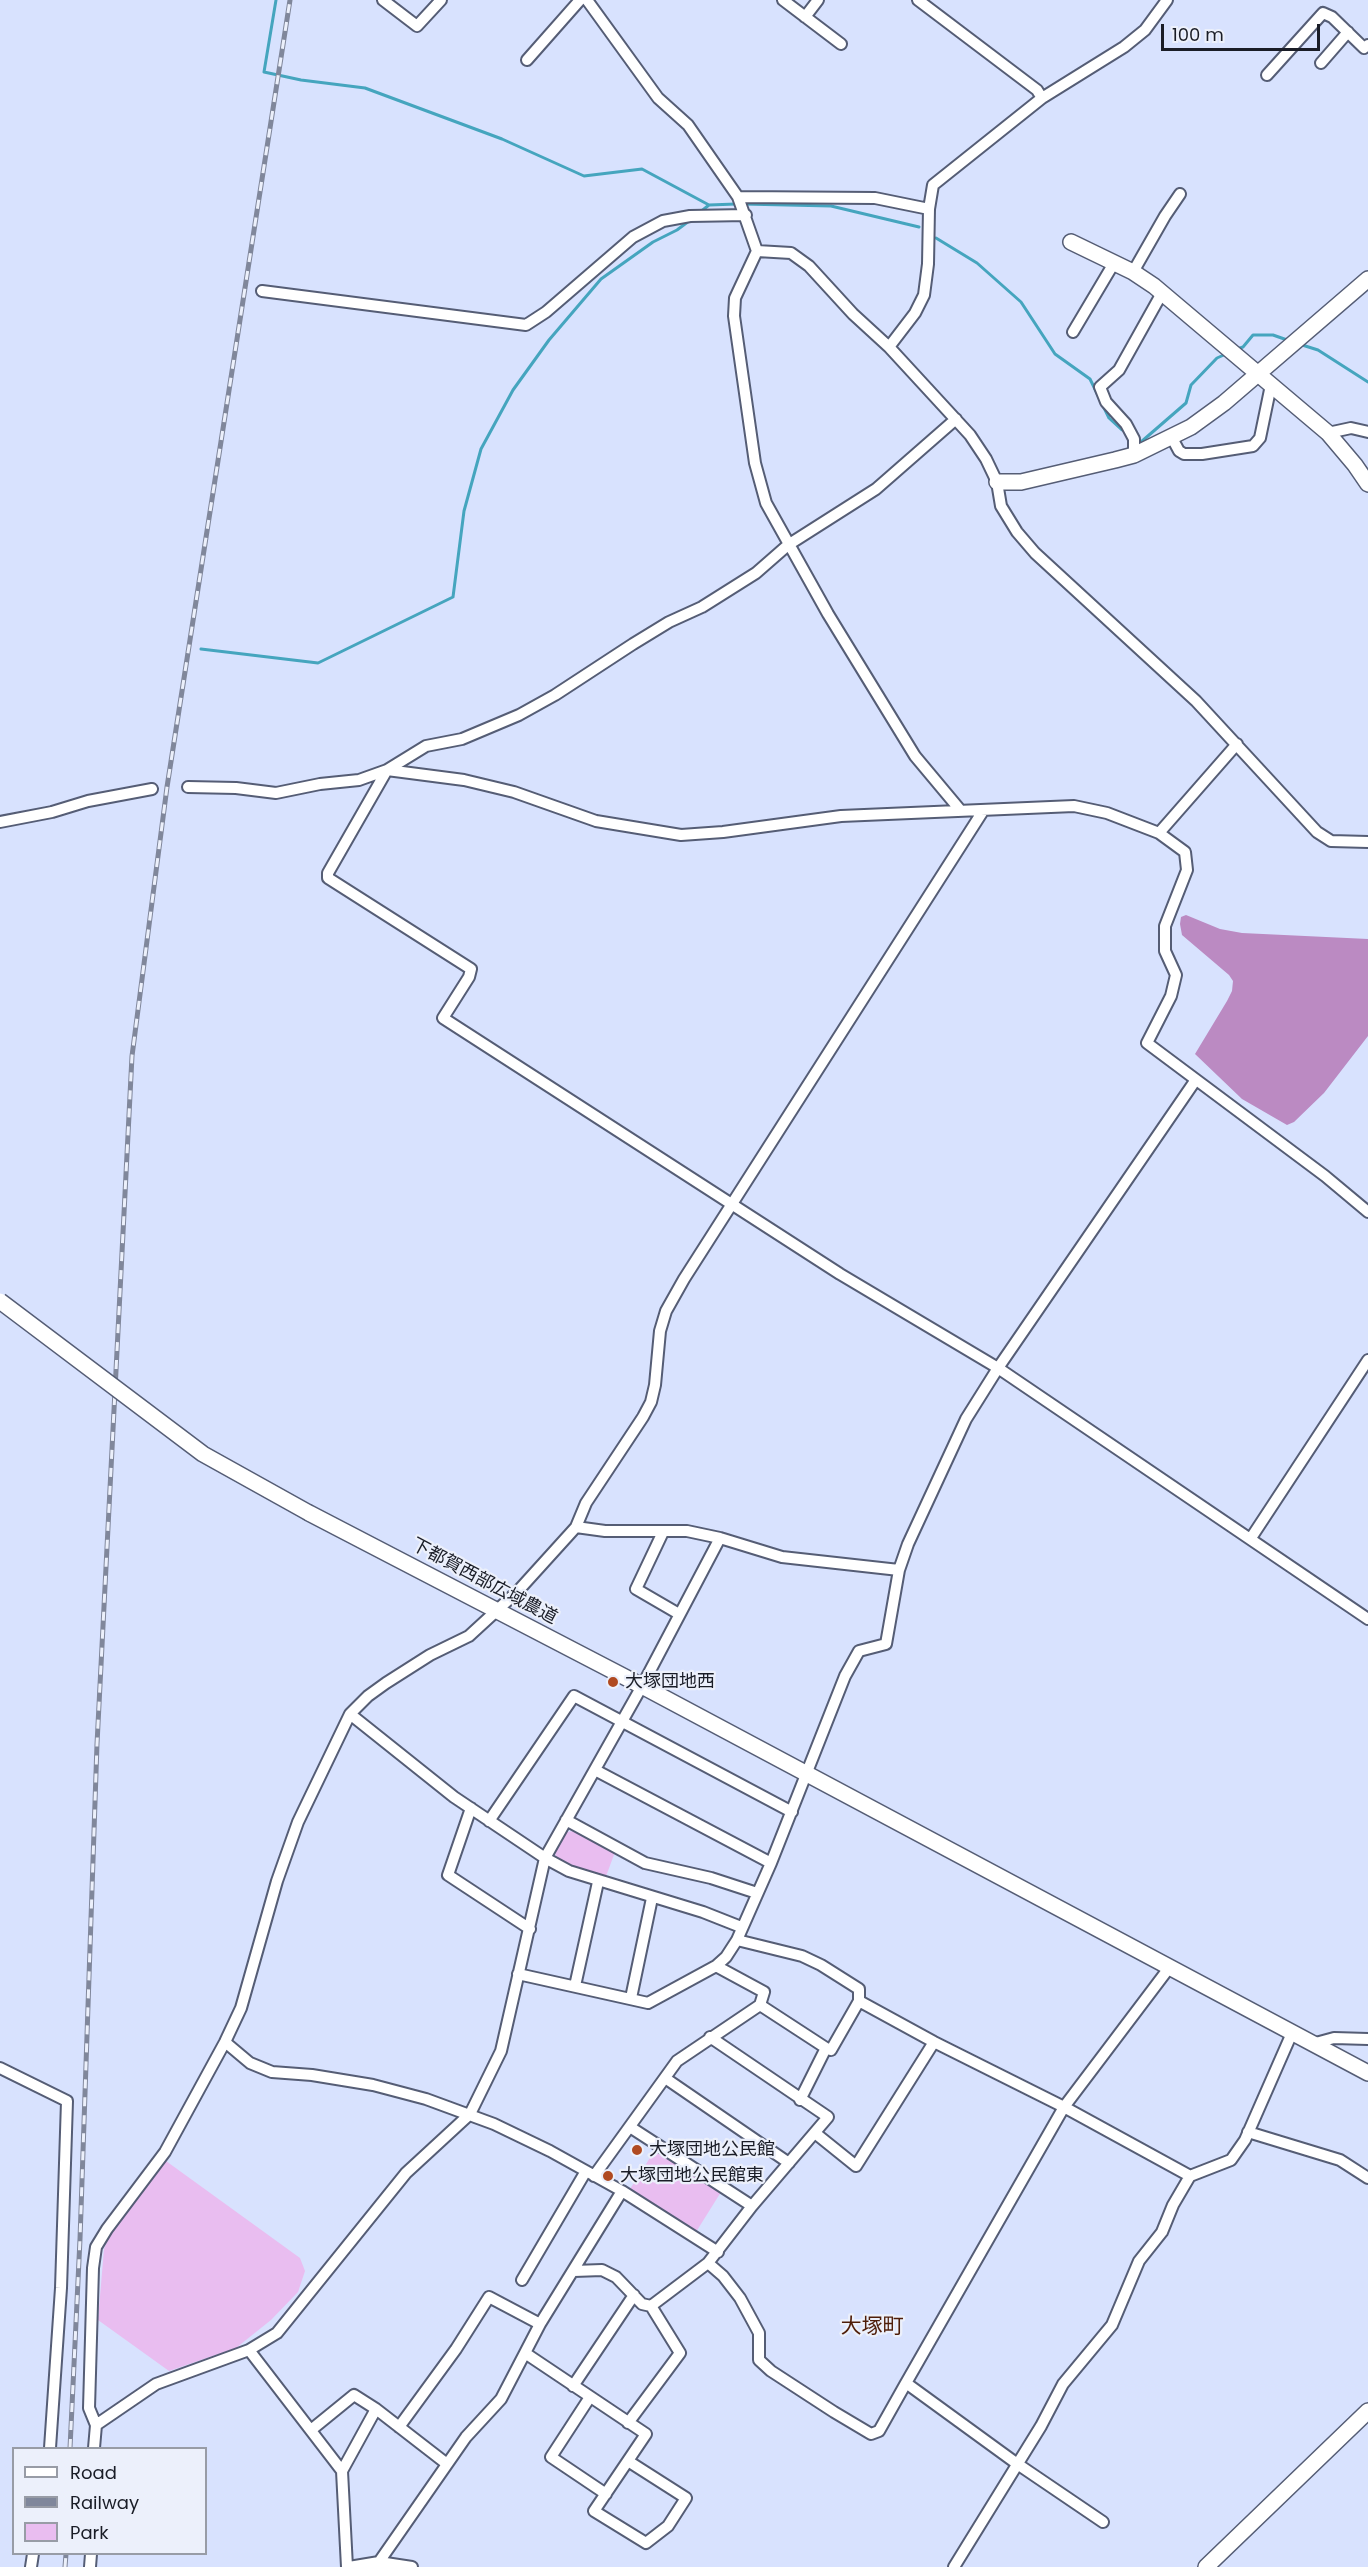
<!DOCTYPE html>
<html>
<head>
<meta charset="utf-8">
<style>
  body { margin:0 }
  #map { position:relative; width:1368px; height:2567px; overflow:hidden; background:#d8e2fe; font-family:Poppins,sans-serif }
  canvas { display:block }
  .legend { position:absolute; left:12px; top:2447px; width:195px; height:108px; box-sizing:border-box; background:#ecf0fb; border:2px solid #989ca6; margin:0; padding:8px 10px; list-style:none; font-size:18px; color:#1a1d27 }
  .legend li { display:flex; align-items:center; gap:12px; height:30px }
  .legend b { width:30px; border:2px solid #989ca6 }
  .scale { position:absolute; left:1161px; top:24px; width:159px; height:27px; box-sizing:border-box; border:3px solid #1a1d27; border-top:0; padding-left:8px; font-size:18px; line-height:21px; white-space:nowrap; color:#1a1d27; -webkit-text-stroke:4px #ecf0fb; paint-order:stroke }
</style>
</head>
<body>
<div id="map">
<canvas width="1368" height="2567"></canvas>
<ul class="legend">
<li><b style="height:8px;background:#fff"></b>Road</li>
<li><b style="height:8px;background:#80879b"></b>Railway</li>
<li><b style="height:16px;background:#e9bdf0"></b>Park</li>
</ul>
<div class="scale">100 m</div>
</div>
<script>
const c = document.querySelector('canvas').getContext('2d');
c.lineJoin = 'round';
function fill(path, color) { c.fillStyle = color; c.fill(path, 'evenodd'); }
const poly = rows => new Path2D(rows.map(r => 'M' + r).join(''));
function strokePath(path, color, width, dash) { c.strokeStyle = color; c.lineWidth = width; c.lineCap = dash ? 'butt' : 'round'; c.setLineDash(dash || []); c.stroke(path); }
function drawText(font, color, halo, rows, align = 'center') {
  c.font = font + ' Poppins,"Noto Sans JP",sans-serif'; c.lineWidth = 4.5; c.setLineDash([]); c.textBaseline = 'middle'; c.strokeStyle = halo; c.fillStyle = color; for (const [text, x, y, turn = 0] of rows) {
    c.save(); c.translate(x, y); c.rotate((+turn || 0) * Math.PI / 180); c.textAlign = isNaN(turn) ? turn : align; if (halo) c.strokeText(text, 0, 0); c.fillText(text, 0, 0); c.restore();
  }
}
fill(poly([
  [574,1831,615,1852,605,1879,571,1867,556,1858,555,1852,566,1832],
  [655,2150,721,2192,696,2232,630,2189],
  [166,2161,300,2258,305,2271,298,2292,271,2320,236,2348,169,2371,98,2320,104,2249,112,2229]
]), '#e9bdf0');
fill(poly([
  [1186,915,1220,929,1242,933,1368,939,1368,1036,1324,1093,1294,1122,1287,1125,1242,1099,1195,1054,1227,1001,1232,991,1233,981,1229,975,1182,935,1180,924,1181,917]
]), '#bb8ac2');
strokePath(poly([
  [276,0,264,72,301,80,365,88,502,139,584,176,642,169,709,205,736,204],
  [743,204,831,206,919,227],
  [699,213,709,205],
  [936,238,977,263,1021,302,1055,354,1090,379,1109,418,1122,430],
  [1299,344,1318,350,1368,382],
  [1237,349,1243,347,1253,335,1273,335,1290,341],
  [1141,442,1186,403,1191,385,1217,358,1226,354],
  [201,649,318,663,453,597,464,511,481,449,513,390,549,340,601,279,653,242,677,230,689,221]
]), '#45a5be', 3);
const street = poly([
  [383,0,417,26,441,0],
  [587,0,658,98,688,125,738,197,757,251,735,298,734,316,755,463,766,503,828,614,915,756,961,811],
  [783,0,841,44],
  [918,0,1037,90,1042,98],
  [805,17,818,0],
  [527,60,580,0],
  [1321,63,1348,32],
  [1267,75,1323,13,1332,17,1364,48,1368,45],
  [738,197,875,198,929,209],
  [757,251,791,253,809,266,853,314,889,347,970,435,986,459,997,482,1001,506,1017,532,1035,553,1196,701,1317,832,1331,841,1368,842],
  [1133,272,1165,216,1180,194],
  [262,291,526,325,546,312,633,237,663,221,690,216,746,215],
  [1073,332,1114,263],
  [889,347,915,313,924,295,928,264,929,209,933,185,1042,98,1124,47,1145,30,1167,0],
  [1328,433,1351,428,1368,432],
  [1172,438,1179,451,1184,454,1202,454,1253,446,1260,438,1271,385],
  [1134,455,1134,439,1126,424,1106,402,1100,387,1119,370,1162,293],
  [387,770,328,873,328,878,471,969,469,977,443,1018,840,1274,998,1368,1368,1619],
  [387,770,464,780,514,792,596,821,681,835,723,832,841,816,1074,806,1107,813,1159,833,1185,852,1187,870,1165,926,1165,951,1176,975,1171,996,1147,1043,1325,1176,1368,1212],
  [188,787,236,788,276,793,320,784,359,780,387,770,426,746,462,739,519,715,555,695,633,644,669,622,702,607,756,573,788,545,876,489,956,419],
  [0,822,52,812,88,801,152,789],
  [1159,833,1237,744],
  [576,1527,605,1531,687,1531,720,1538,782,1557,899,1570],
  [663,1532,636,1589,679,1614],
  [1251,1538,1368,1360],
  [350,1714,454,1797,545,1858,569,1871,703,1912,741,1927],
  [595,1770,771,1863],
  [471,1808,448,1875,530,1929],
  [566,1820,645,1863,711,1878,757,1893],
  [489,1821,574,1696,792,1812],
  [737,1940,802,1956,821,1965,859,1989,859,2001,934,2042,1064,2107,1190,2176],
  [518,1974,648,2003,716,1966,726,1957,737,1940,771,1863,845,1676,859,1651,886,1644,899,1570,908,1544,966,1419,998,1368,1195,1081],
  [575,1986,598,1882],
  [631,1998,652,1898],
  [760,2005,826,2048,800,2100],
  [225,2042,250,2063,272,2072,312,2075,373,2085,426,2099,494,2124,550,2151,622,2191,718,2252],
  [1312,2044,1334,2038,1368,2039],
  [826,2048,831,2050,859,2001],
  [0,2068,67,2101,61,2288,50,2448],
  [665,2078,789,2163],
  [630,2127,752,2206],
  [1248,2132,1340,2160,1368,2178],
  [815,2133,856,2166,934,2042],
  [594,2176,677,2061,760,2005,764,1992,716,1966],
  [708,2263,723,2276,740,2298,759,2333,759,2360,771,2371,834,2412,871,2434,879,2431,906,2383],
  [574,2271,602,2270,616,2277,642,2304,651,2306,708,2263,752,2206,828,2117,710,2037],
  [522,2280,586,2171],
  [249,2350,342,2471,347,2567],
  [525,2353,646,2434,594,2511,646,2543,668,2526,686,2498,628,2461],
  [573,2386,634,2295],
  [590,2397,551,2457,606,2494],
  [628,2423,680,2353,651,2306],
  [96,2425,156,2384,249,2350,277,2333,406,2173,470,2114,501,2051,545,1858,642,1686,720,1538],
  [399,2427,456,2349,489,2297,540,2324],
  [311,2430,354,2395,376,2409,447,2464],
  [94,2448,96,2425,89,2408,93,2268,96,2247,107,2229,165,2152,225,2042,241,2008,277,1881,298,1822,350,1714,368,1696,386,1683,430,1655,469,1636,518,1591,576,1527,586,1503,643,1417,651,1402,655,1385,660,1331,666,1311,684,1279,983,811],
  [342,2471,376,2409],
  [1103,2522,1016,2463,906,2383,1064,2107,1169,1968],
  [379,2562,466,2437,501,2399,540,2324,622,2191],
  [31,2567,33,2554],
  [90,2567,91,2554],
  [349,2567,379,2562,412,2567],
  [954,2567,1041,2426,1063,2384,1112,2325,1139,2261,1162,2232,1173,2205,1190,2176,1231,2160,1245,2140,1292,2033]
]);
const secondary = poly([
  [1071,242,1133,272,1154,286,1328,433,1355,465,1368,484],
  [997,482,1021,482,1115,460,1134,455,1191,427,1224,403,1368,279],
  [309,1513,642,1686,1368,2073],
  [1206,2567,1368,2411]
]);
strokePath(street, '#555d75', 14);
strokePath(secondary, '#555d75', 18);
strokePath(street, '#fff', 10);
strokePath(secondary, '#fff', 15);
const rail = poly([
  [70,2448,80,2239,97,1744,132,1056,167,787,290,0],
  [65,2567,66,2554]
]);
strokePath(rail, '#80879b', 5);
strokePath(rail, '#ecf0fb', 3, [9]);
const secondaryBridge = poly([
  [0,1301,203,1454,309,1513]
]);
strokePath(secondaryBridge, '#555d75', 18, []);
strokePath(secondaryBridge, '#fff', 15);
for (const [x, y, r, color] of [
  [613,1682,6,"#b04a21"],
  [637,2150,6,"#b04a21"],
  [608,2176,6,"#b04a21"]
]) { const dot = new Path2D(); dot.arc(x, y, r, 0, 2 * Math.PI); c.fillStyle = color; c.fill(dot); strokePath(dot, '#ecf0fb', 2); }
drawText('18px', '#1a1d27', '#ecf0fb', [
  ["下都賀西部広域農道",484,1582,28]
]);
drawText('18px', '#1a1d27', '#ecf0fb', [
  ["大塚団地西",625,1682],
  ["大塚団地公民館",649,2150],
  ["大塚団地公民館東",620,2176]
], 'left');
drawText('21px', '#4e1d09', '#ecf0fb', [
  ["大塚町",872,2328]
]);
</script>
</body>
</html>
